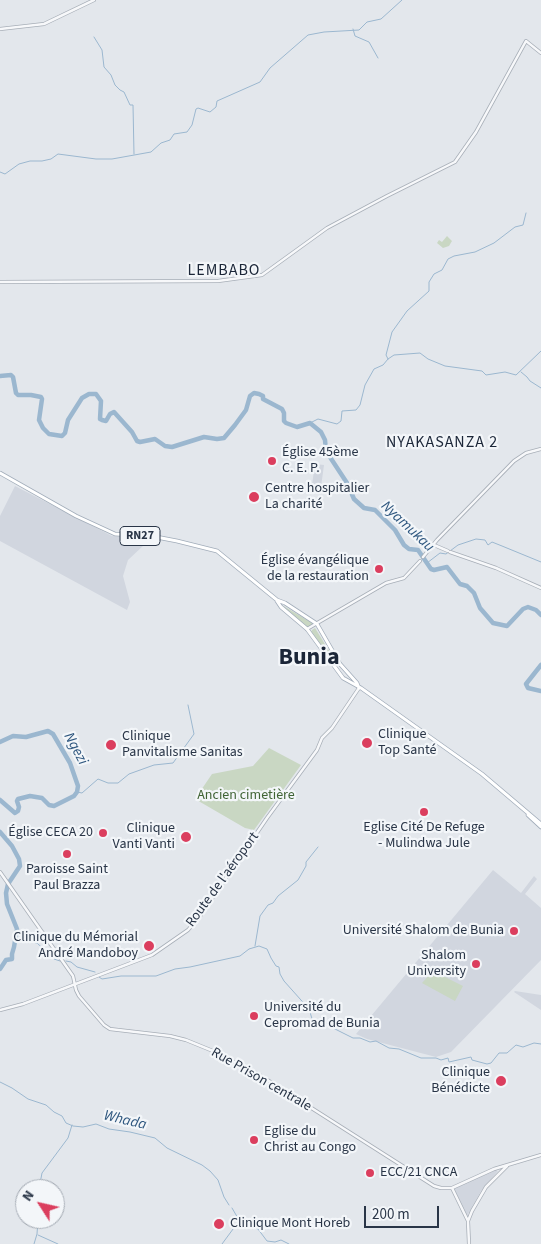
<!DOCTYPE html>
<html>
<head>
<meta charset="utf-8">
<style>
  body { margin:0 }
  #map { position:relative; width:541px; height:1244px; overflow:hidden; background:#e3e7ec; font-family:"Source Sans 3",sans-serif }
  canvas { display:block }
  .north { position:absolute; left:15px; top:1179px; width:50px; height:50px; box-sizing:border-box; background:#f3f6f9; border:1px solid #a2a9b2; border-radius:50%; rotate:305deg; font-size:14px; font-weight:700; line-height:20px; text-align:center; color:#293547 }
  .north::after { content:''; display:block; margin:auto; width:18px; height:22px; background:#db3e5e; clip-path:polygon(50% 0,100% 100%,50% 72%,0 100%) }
  .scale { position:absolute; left:364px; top:1206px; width:75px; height:22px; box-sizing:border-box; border:2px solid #293547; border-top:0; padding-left:6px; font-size:15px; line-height:18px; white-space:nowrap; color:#293547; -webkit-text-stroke:4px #f3f6f9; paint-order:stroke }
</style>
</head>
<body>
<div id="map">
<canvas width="541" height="1244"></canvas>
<div class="north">N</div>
<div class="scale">200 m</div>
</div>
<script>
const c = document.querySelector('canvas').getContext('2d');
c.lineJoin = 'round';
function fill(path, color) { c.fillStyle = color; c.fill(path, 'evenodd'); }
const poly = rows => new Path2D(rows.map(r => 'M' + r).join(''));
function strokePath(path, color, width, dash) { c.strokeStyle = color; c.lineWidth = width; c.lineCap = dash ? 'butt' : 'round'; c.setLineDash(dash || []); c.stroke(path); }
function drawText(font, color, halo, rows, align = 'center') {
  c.font = font + ' "Source Sans 3",sans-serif'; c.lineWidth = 4.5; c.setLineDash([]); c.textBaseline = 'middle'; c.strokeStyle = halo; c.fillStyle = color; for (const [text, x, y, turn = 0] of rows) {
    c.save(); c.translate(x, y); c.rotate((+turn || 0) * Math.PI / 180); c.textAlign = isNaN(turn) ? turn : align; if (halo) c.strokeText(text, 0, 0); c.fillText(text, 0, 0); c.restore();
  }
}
fill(poly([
  [315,464,324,465,321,487,312,485],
  [15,486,112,536,137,538,144,545,128,560,123,576,130,602,127,610,0,541,0,516],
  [493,870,521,893,534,876,537,879,525,894,541,908,541,960,451,1052,436,1057,367,1039,356,1034],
  [515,991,541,995,541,1010,514,992],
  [495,1170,498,1171,481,1191,467,1216,454,1188]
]), '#d1d6df');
fill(poly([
  [447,236,452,241,449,246,443,248,437,243,439,240,442,242],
  [282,605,312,623,312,626,306,627],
  [315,628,336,662,334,664,311,632,312,630],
  [269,748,301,765,254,830,245,828,195,799,212,774,253,766],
  [433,971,463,986,455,1001,422,983]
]), '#c9d7c3');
strokePath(poly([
  [353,29,355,36,369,42,378,58],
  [94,37,102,50,104,67,111,75,115,85,120,90,124,92,130,105,133,105,134,154],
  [0,172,5,174,19,164,30,161,42,161,51,159,58,154,96,159,112,159,151,152,161,143,170,140,174,134,187,132,192,125,196,109,198,108,210,112,216,107,217,101,260,82,270,68,308,35,324,32,359,30,367,22,381,19,402,0],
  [388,359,386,355,392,332,407,311,429,291,429,282,434,274,442,270,448,259,454,256,475,252,494,243,515,227,523,225,526,213],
  [521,372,527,377,530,381,541,388],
  [310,423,318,419,337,424,341,421,342,411,356,410,360,405,365,385,374,369,383,365,388,359,394,355,420,353,428,359,445,366,482,371,486,375,505,372,516,375,541,351],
  [427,563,440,553,446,554,458,545,476,539,485,540,488,545,492,542,502,546,541,562],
  [77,792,82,793,98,779,108,783,118,783,129,774,154,765,173,763,194,734,188,705],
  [15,939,37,943,54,959,60,961],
  [255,946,260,916,268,905,273,903,278,896,298,880,306,866,306,862,318,847],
  [66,961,71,962,77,967,95,972],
  [99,977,102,979,121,976,156,976,175,969,190,967,240,956,249,949,259,946,267,949,271,958,276,966,279,967,280,974,284,981,309,1009,313,1022,324,1021,331,1027,353,1038,360,1038,370,1042,376,1041,389,1048,399,1049,421,1058,436,1058,441,1060,448,1058,449,1062,471,1057,472,1060,487,1064,491,1063,499,1053,507,1053,516,1045,523,1047,534,1043,541,1044],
  [0,1082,12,1088,28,1099,46,1105,54,1112,62,1116,66,1123,73,1126,83,1127,96,1124,109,1129,130,1132,155,1138,167,1148,202,1165,210,1171,218,1180,224,1197,229,1205],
  [39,1189,42,1173,68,1138,72,1125],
  [232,1208,239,1220,258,1229,267,1241,275,1242,281,1240,289,1244],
  [38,1235,58,1244],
  [34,1244,37,1234,38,1219],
  [222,1244,239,1221]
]), '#9bb7cf', 1);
strokePath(poly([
  [0,376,11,375,13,377,16,393,18,395,31,395,41,397,42,399,39,420,43,428,49,434,62,436,65,433,68,420,82,398,89,394,96,394,101,401,100,419,102,420,106,421,110,414,114,412,132,432,137,441,140,442,155,439,165,446,172,447,204,437,217,439,224,438,235,425,246,410,250,396,254,393,259,394,263,396,263,399,282,409,284,413,284,421,286,423,297,427,310,423,321,432,325,440,326,451,347,483,354,499,364,508,375,510,395,530,404,545,409,549,418,550,431,569,434,570,447,567,460,584,467,586,474,593,480,608,493,623,507,626,523,609,528,607,536,610,541,615],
  [541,665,526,684,528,688,541,691],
  [0,742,13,736,26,737,48,731,53,734,70,763,78,786,77,792,74,796,54,806,49,805,42,798,30,796,18,799,17,801,19,807,18,811,15,813,0,800],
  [0,832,12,846,19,859,20,866,8,884,6,893,7,904,17,929,14,947,12,954,12,959,6,960,0,969]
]), '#9bb7cf', 4.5);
const tertiary = poly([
  [0,29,44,24,94,0],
  [0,282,218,281,262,275,327,228,387,196,455,162,476,132,526,41,541,53],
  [434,545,448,551],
  [450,552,496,568,541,588],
  [423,557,437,540,514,461,526,453,541,449],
  [307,629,386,583,404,578,420,561],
  [0,872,73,976,76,990,79,996,104,1025,110,1029,170,1036,186,1040,213,1051,258,1074,434,1186,441,1188,452,1188,494,1169,541,1155],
  [0,1010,23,1004,152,955,188,930,200,916,267,818,317,750,322,738,332,728,359,688],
  [452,1188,468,1221],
  [469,1244,468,1221,472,1211,486,1187,507,1166]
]);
const primary = poly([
  [0,473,76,516,115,534,151,536,177,541,217,551,277,600,285,603,317,624,340,664,357,683,359,688],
  [277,601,281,607,307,629,343,678,361,688,482,774,541,824],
  [528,815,541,827]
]);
strokePath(tertiary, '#a7aeb7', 4);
strokePath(primary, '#a1acb9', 4.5);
strokePath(tertiary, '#f7f8fa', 2.5);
strokePath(primary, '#fff', 3);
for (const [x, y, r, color] of [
  [272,461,5,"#db3e5e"],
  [254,497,6,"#db3e5e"],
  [379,569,5,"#db3e5e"],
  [367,743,6,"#db3e5e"],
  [111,745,6,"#db3e5e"],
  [424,812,5,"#db3e5e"],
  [103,833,5,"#db3e5e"],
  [186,837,6,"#db3e5e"],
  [67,854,5,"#db3e5e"],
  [514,931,5,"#db3e5e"],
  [149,946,6,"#db3e5e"],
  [476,964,5,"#db3e5e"],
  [254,1016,5,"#db3e5e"],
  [501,1081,6,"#db3e5e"],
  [254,1140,5,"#db3e5e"],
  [370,1173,5,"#db3e5e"],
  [219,1224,6,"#db3e5e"]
]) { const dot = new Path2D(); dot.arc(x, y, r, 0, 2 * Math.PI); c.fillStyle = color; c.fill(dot); strokePath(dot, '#f3f6f9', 2); }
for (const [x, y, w] of [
  [140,536,40]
]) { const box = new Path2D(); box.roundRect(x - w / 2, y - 9.5, w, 19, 4); c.fillStyle = '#f3f6f9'; c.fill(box); strokePath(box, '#293547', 1); }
drawText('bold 12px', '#293547', null, [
  ["RN27",140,536]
]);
drawText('14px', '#293547', '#f3f6f9', [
  ["Église 45ème",282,453],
  ["C. E. P.",282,469],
  ["Centre hospitalier",265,489],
  ["La charité",265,505],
  ["Église évangélique",369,561,"right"],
  ["de la restauration",369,577,"right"],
  ["Clinique",378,735],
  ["Top Santé",378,751],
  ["Clinique",122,737],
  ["Panvitalisme Sanitas",122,753],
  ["Eglise Cité De Refuge",424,828,"center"],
  ["- Mulindwa Jule",424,844,"center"],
  ["Clinique",175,829,"right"],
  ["Vanti Vanti",175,845,"right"],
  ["Église CECA 20",93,833,"right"],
  ["Paroisse Saint",67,870,"center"],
  ["Paul Brazza",67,886,"center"],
  ["Université Shalom de Bunia",504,931,"right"],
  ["Clinique du Mémorial",138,938,"right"],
  ["André Mandoboy",138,954,"right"],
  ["Shalom",466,956,"right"],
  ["University",466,972,"right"],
  ["Université du",264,1008],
  ["Cepromad de Bunia",264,1024],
  ["Clinique",490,1073,"right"],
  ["Bénédicte",490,1089,"right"],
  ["Eglise du",264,1132],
  ["Christ au Congo",264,1148],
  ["ECC/21 CNCA",380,1173],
  ["Clinique Mont Horeb",230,1224]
], 'left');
drawText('14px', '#406435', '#f3f6f9', [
  ["Ancien cimetière",246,796]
]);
drawText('14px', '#293547', '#f3f6f9', [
  ["Route de l'aéroport",223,880,-54],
  ["Rue Prison centrale",261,1080,30]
]);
drawText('italic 15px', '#2f577f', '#f3f6f9', [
  ["Nyamukau",407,527,43],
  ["Ngezi",75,749,62],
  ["Whada",125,1121,13]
]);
c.letterSpacing = '1px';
drawText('16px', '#1b2638', '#f3f6f9', [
  ["LEMBABO",224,271],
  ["NYAKASANZA 2",442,443]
]);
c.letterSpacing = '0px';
drawText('bold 24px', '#1b2638', '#f3f6f9', [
  ["Bunia",309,659]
]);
</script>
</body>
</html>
